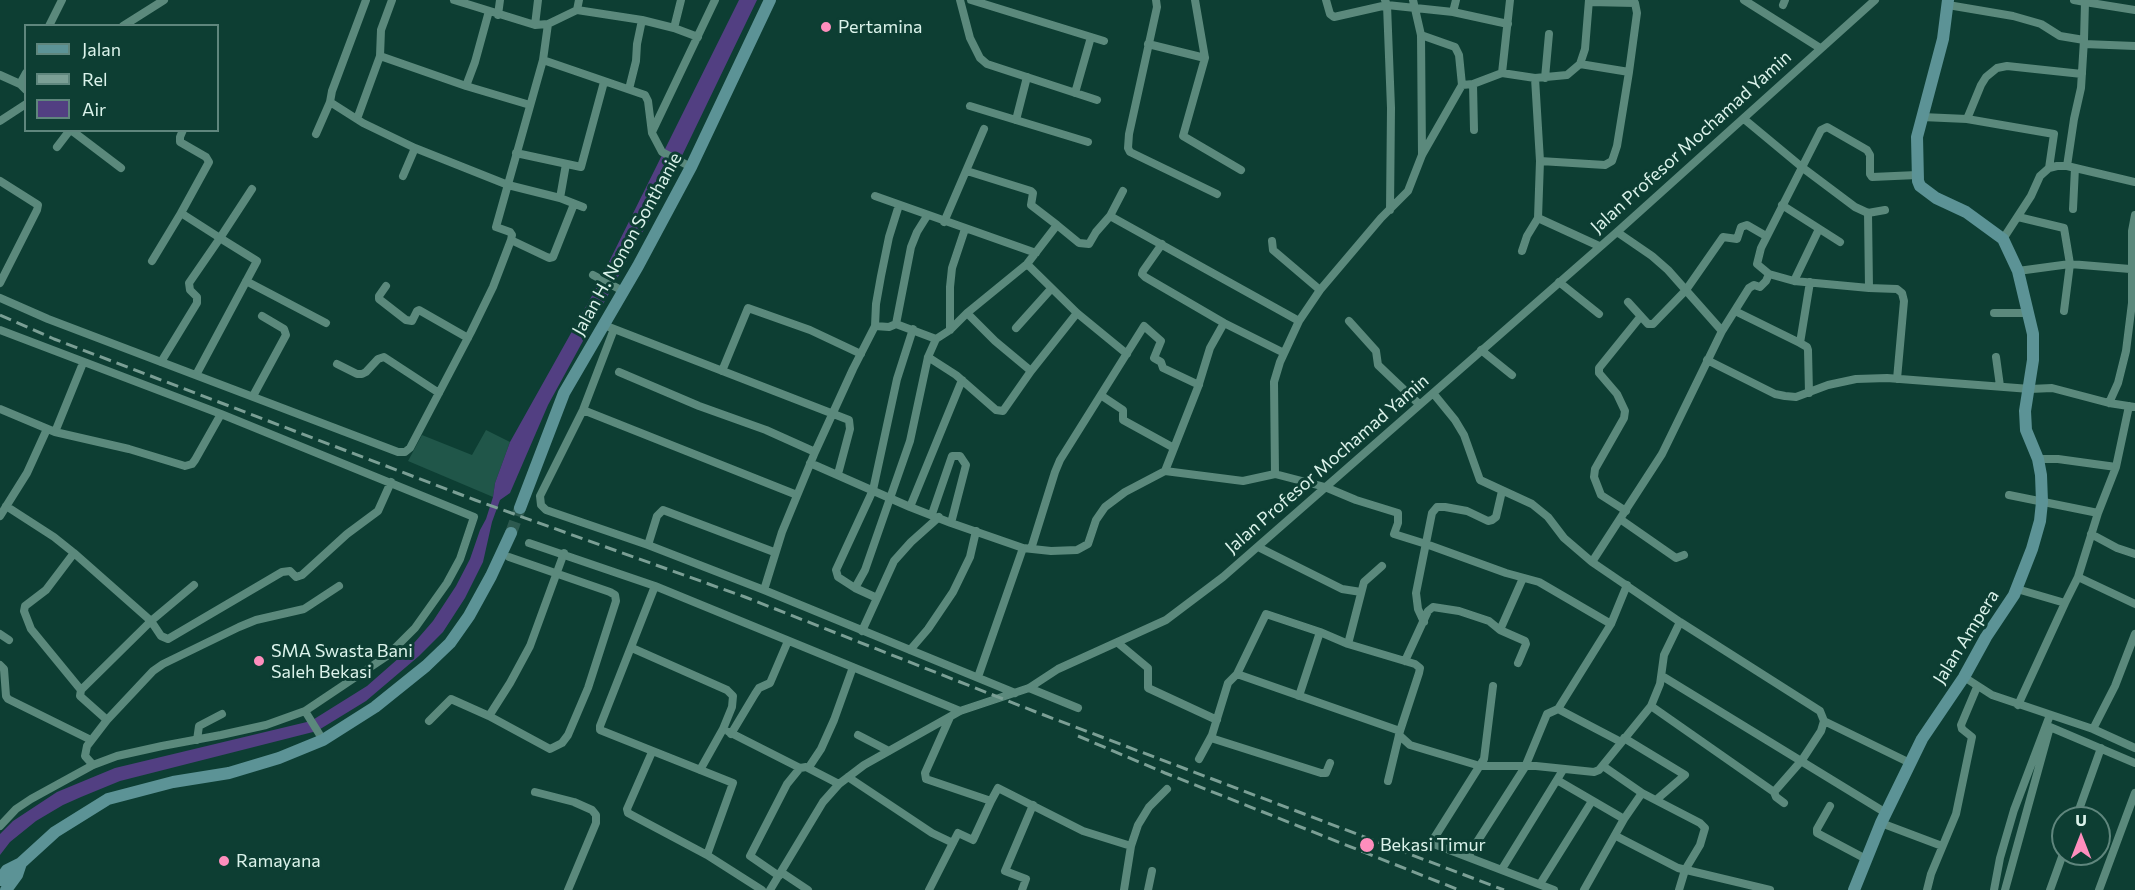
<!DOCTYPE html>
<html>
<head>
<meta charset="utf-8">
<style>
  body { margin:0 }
  #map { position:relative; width:2135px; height:890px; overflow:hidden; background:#0d3e33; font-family:Commissioner,sans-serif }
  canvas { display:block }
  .legend { position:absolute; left:24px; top:24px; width:195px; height:108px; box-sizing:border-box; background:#0d3e33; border:2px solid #5f867d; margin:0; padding:8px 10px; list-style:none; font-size:18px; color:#dbf3eb }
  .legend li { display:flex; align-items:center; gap:12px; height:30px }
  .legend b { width:30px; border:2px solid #5f867d }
  .north { position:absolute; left:2051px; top:806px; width:60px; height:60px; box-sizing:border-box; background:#0d3e33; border:2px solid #5f867d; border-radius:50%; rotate:0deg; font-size:16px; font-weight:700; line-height:24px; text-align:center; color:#dbf3eb }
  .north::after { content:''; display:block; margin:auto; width:21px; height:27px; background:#fe8ebd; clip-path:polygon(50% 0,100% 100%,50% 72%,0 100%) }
</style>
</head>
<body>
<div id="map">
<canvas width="2135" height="890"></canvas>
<ul class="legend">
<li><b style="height:8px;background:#5c9396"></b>Jalan</li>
<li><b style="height:8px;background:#7b9f95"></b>Rel</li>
<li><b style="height:16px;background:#523f82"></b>Air</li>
</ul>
<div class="north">U</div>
</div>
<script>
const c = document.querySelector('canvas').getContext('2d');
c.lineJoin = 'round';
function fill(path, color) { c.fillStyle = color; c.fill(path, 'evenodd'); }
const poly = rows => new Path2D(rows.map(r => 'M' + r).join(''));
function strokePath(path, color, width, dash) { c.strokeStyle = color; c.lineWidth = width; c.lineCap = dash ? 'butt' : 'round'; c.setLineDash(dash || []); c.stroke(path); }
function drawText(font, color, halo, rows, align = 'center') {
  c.font = font + ' Commissioner,sans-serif'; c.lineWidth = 6; c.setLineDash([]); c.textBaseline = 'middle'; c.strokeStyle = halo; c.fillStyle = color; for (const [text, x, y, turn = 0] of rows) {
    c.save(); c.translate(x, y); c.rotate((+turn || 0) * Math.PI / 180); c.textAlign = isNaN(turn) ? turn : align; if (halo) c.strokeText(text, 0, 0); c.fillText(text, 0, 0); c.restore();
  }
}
fill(poly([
  [486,430,510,442,495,483,493,497,408,461,422,435,472,455]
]), '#205649');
fill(poly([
  [739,0,757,0,666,189,548,405,510,493,500,500,492,522,483,562,465,598,443,632,419,656,366,701,317,731,120,781,81,797,63,805,36,821,10,842,0,855,0,834,13,821,57,792,115,768,311,721,367,686,408,650,433,621,456,586,470,559,480,530,486,519,493,497,495,483,510,442,594,292]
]), '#523f82');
strokePath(poly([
  [511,533,520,508]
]), '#2c594f', 12, [12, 6]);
strokePath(poly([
  [454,0,535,25,548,24,577,10,642,20,674,28,698,37],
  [960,0,970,38,980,58,987,64,1097,100],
  [971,0,1104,41],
  [1156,0,1157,7,1129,134,1128,148,1130,152,1217,194],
  [1195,0,1205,58,1183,136,1241,170],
  [1326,0,1330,14,1334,17,1387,5,1453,12,1508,24],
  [1385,0,1387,5,1391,108,1390,210],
  [1413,0,1421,35,1422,155],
  [1744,0,1820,48],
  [2085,0,2085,2,2135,10],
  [1589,2,1635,3,1637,13,1629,72],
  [1783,5,1785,0],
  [1948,5,2013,16,2041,24,2060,36,2084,40],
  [577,10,579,0],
  [1453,12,1456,0],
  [498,15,500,0],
  [535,25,538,0],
  [49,26,62,0],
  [123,26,164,0],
  [674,28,681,0],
  [1421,35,1455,47,1459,55,1462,85],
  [1148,44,1205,58],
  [2084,44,2135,46],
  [380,56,466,86,475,62,489,11],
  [543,60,645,95,648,101,652,133,662,152,691,167],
  [1502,73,1510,0],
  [0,75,20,84,26,90],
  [1545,78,1549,34],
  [20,84,26,73],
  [1473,84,1474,130],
  [466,86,530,105],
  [629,89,636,61,637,44,642,20],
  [1075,93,1091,37],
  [330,102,363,123,415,148,403,176],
  [970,106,1088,142],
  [1922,117,1967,119,2054,134,2049,168],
  [357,119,380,56,381,30,392,0],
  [1744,119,1803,168,1855,207,1868,213,1885,210],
  [1967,119,1981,85,1986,77,1997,68,2007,66,2082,74],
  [1016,120,1027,77],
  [0,121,26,104],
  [71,130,121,168],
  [652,132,715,0],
  [316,134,330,102,332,91,366,0],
  [57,147,70,130],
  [415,148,508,185,560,198,583,207],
  [516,153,581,167,604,82],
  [1540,161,1605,165,1612,161,1617,146,1629,72,1580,64],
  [2067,166,2074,119,2081,88,2084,40,2085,2,2074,0],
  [967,171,1031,191,1033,193,1031,205,1057,225],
  [0,181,38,205,37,210,0,283],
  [875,196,1036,253],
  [560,198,566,164],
  [1782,205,1840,242],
  [2073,209,2075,168],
  [181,213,209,162,206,157,180,142,180,137,183,130],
  [927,216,917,232,911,247,896,324,936,339,950,330,967,313,1027,264,1057,225,1079,243,1089,244,1096,232,1110,216,1299,321],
  [1110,216,1123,191],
  [2018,217,2064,228,2070,264,2130,269],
  [1538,218,1599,246],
  [944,222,984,129],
  [1617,232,1652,256,1668,270,1722,331],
  [2003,239,2031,196,2040,176,2049,168,2057,166,2067,166,2135,182],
  [511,240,549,258,553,257,574,204],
  [1272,241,1273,250,1320,290],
  [1162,244,1143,271,1142,274,1145,277,1224,323,1284,353],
  [1522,251,1527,236,1538,218,1540,161,1535,78],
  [152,261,181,213,220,238,252,189],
  [1027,264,1077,313,1127,354],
  [2018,271,2070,264,2064,311],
  [1769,274,1794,281,1869,288,1868,213],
  [593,275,623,291],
  [246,281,326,323],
  [1794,281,1819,229],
  [1559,282,1599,314],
  [386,286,379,296,379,299,406,320,412,321,417,311,419,310,468,338],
  [1869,288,1897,289,1902,293,1904,301,1897,379],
  [0,298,48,319,398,452,405,452,410,448,471,332,493,287,511,240,512,235,510,232,496,227,543,60,548,24],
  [1628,302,1648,324,1653,324,1686,290,1723,237,1737,239,1741,227,1747,225,1766,236],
  [1735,311,1800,343],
  [967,313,995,341,1031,371],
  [1994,313,2028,313],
  [1349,321,1376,351,1378,365,1419,404],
  [875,326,876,304,881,276,889,237,899,205],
  [609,327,849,420,850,429,838,474],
  [1016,328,1051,289],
  [614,329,583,410,540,496,541,505,546,510,648,545,764,590,1015,693],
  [0,330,221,414,474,517,460,559,447,583,415,628,387,656,305,711,266,725,221,735,162,746,117,756,93,765,31,799,16,809,0,826],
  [950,330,950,287,952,268,965,229],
  [1481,350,1512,375],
  [928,357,956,375,996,410,1003,411,1031,371,1077,313],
  [1996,357,2000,386],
  [1707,360,1775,394,1785,396,1796,397,1828,385,1856,379,1887,378,2030,389,2052,388,2109,403,2135,407],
  [161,362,197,303,197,297,190,290,189,283,220,238,257,261,196,375],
  [337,364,357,374,362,374,366,372,378,359,384,357,439,393],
  [722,371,748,308,810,330,861,354],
  [619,372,699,406,766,430,815,452],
  [962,380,910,507,951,523,1023,548,1051,551,1077,550,1088,544,1096,520,1105,507,1125,492,1165,471,1243,481,1275,474,1325,487,1356,500,1398,513,1398,523,1394,534,1426,544,1506,573,1539,582,1611,624],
  [1433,393,1455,420,1464,435,1480,480,1532,504,1548,517,1564,538,1592,562,1680,622,1820,711,1824,721,1821,731,1802,760,1774,792],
  [1809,393,1808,350,1807,347,1800,343,1810,282],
  [253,396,286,335,284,329,262,316],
  [1102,396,1123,410,1123,420,1174,448],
  [2109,403,2118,383,2126,351,2132,303,2132,231,2135,215],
  [0,409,55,432,129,449,185,466,192,464,195,460,221,414],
  [583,410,797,495],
  [55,432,83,363],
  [2038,459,2058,459,2116,467],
  [810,463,910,507],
  [1165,471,1198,387,1210,348,1224,323],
  [1275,474,1274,382,1280,362,1299,321,1320,290,1381,218,1408,191,1422,155,1462,85,1473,84,1502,73,1535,78,1567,75,1580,64,1585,49,1589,0],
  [2009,495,2098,513],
  [6,506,54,537,74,553,151,621,161,636,168,639,282,572,290,571,296,577,302,575,347,534,378,511,391,482],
  [1626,511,1601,495,1594,477,1595,469,1624,418,1625,411,1617,394,1599,373,1599,368,1641,316],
  [932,514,952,456,960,456,966,465,951,523],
  [0,516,27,473,47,429],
  [1620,519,1676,558,1684,555],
  [2091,534,2117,548,2135,554],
  [529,543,655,586,960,711],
  [648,545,657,516,663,510,774,552],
  [1258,547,1342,589,1361,592],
  [1031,549,1055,472,1060,460,1144,326,1161,341,1154,358,1161,362,1163,368,1199,385],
  [74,553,46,590,25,606,24,611,31,629,81,690,80,696,107,720],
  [1592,562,1662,454,1722,331,1749,288,1754,285,1760,287,1766,281,1769,274,1757,264,1761,248,1821,130,1827,127,1867,150,1870,155,1870,174,1872,177,1917,175],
  [2078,577,2135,604],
  [655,586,600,726,600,730,733,783,707,855,762,890],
  [855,588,865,570,910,441,928,357,936,339],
  [2017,589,2065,603,2078,577,2098,513,2116,467,2129,406],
  [764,590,782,532,815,452,853,369,875,326,889,327,896,324],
  [877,598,855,588,838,577,836,570,873,490,897,379,913,329],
  [1424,622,1418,609,1416,593,1432,513,1437,507,1445,507,1467,511,1488,521,1492,520,1496,517,1502,491],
  [1500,630,1523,578],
  [862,631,894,561,911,542,939,517],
  [0,634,9,640],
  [1118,643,1148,668,1148,688,1217,720],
  [1348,644,1364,582,1382,566],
  [632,648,727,690,733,696,732,707,723,729,700,770],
  [910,650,928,629,953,592,970,557,976,531],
  [1405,661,1428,611,1433,607,1459,611,1489,621,1500,630,1525,641,1526,644,1518,663],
  [0,665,4,669,6,696,8,699,91,740],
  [1237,674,1266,614,1320,632,1348,644,1415,664,1420,668,1419,673,1400,731,1388,781],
  [1662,676,1886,813],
  [978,677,1023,548],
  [1964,677,1992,695,2093,729,2135,748],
  [1493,686,1484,759,1431,843,1554,890],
  [1029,688,1078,708],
  [81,690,151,621,194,585],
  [1299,696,1320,632],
  [2018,705,2065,603],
  [1651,706,1774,792,1776,797,1784,803],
  [1558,709,1621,742],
  [305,711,323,740],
  [489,716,550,749,562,743,568,735,588,688,616,601,615,595,610,592,509,557],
  [950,717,925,773,926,779,991,801,998,788,1083,831,1131,846],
  [429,721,451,699,489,716,510,683,530,646,564,553],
  [1824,721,1910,763],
  [2093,729,2115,686,2135,634],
  [729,732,800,768],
  [731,734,755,694,759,688,770,683,788,641],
  [858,735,889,751],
  [1399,735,1410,745,1480,766,1536,766,1594,772,1599,770,1651,706,1660,684,1664,655,1680,622],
  [1211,738,1321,773,1326,773,1330,763],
  [1624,738,1685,775,1656,800],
  [197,740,199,726,222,714],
  [652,752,627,809,628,813,707,855],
  [1199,759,1212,735,1228,683,1237,674,1400,731],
  [93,765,85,756,87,746,107,720,153,671,163,664,239,627,256,620,304,609,339,586],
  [1603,766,1642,793,1700,823,1705,828,1700,845,1685,870,1679,890],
  [809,767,821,749,834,720,853,667],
  [848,777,932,833,953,843],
  [1557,780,1624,819],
  [535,792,574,802,592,810,596,815,596,823,568,890],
  [1830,806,1817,829,1817,833,1866,859],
  [2076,818,2101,748],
  [1881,823,1942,846],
  [1616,836,1678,868,1770,890],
  [1468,856,1525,767,1547,714,1558,709,1611,624,1627,585],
  [1502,869,1563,770],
  [781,872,808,890],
  [779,876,750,856,787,784,800,768,806,767,839,784],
  [1540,884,1592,801],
  [770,890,823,802,839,784,864,765,960,711,1029,688,1058,669,1166,620,1223,577,1617,232,1875,0],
  [929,890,958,833,973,840,991,801],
  [1022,890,1026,879,1005,871,1033,805],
  [1124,890,1131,846,1138,825,1149,807,1167,789],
  [1148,890,1152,871],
  [1584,890,1624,819,1642,793],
  [1927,890,1931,874,1956,814,1972,737,1962,729,1961,725,1977,687],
  [1994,890,2000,858,2014,810,2050,715],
  [2005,890,2050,727,2135,763],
  [2050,890,2063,854],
  [2099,890,2135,793]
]), '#5b897c', 8);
strokePath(poly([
  [520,508,564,393,638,266,691,167,770,0],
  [0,880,7,870,21,863,55,832,108,799,173,782,229,773,279,758,323,740,375,707,426,666,450,643,469,616,491,576,511,533],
  [6,890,17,875,21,863],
  [1854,890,1881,823,1922,739,1964,677,1986,637,2014,595,2032,549,2040,521,2042,502,2041,475,2038,459,2026,430,2025,411,2033,360,2033,334,2018,271,2003,239,1966,212,1936,198,1920,186,1918,181,1917,137,1943,39,1948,0]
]), '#5c9396', 12);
strokePath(poly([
  [0,315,54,339,475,500,745,597,1036,712,1504,890],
  [1078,736,1165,773,1459,890]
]), '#7b9f95', 3, [12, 6]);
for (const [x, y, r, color] of [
  [826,27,6,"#fe8ebd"],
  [259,661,6,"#fe8ebd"],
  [1367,845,8,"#fe8ebd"],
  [224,861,6,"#fe8ebd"]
]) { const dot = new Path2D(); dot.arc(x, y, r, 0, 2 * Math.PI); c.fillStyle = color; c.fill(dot); strokePath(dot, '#0d3e33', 2); }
drawText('18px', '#dbf3eb', '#0d3e33', [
  ["Pertamina",838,27],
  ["SMA Swasta Bani",271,651],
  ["Saleh Bekasi",271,672],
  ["Bekasi Timur",1380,845],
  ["Ramayana",236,861]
], 'left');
drawText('18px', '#dbf3eb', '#0d3e33', [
  ["Jalan Profesor Mochamad Yamin",1691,142,-42],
  ["Jalan H. Nonon Sonthanie",627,244,-61],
  ["Jalan Profesor Mochamad Yamin",1327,464,-41],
  ["Jalan Ampera",1966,637,-58]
]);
</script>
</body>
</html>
